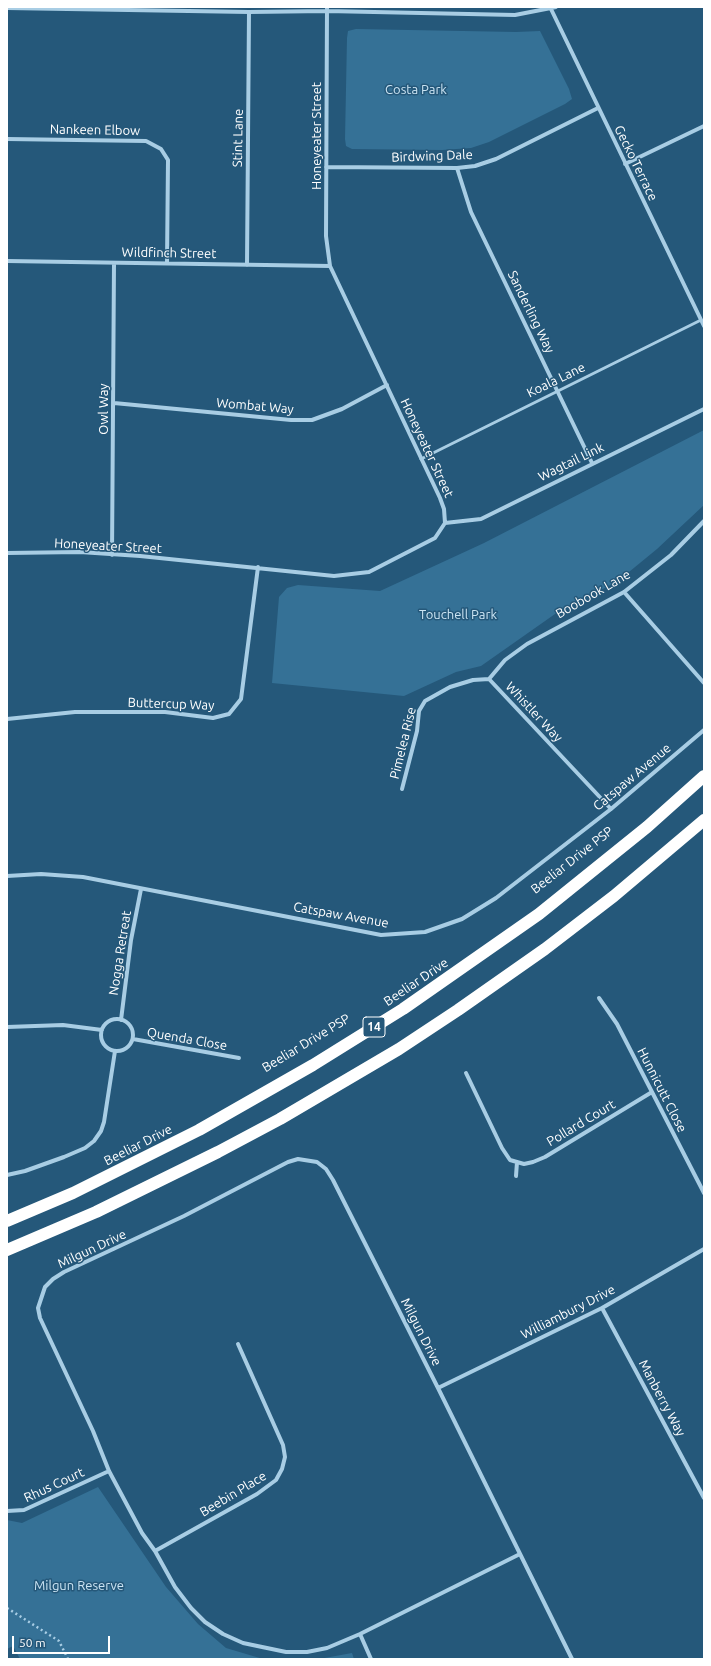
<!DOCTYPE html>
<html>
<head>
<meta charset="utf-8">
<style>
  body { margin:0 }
  #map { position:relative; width:711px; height:1666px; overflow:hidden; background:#25587a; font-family:Ubuntu,sans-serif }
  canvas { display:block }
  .frame { position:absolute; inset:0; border:8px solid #fff; pointer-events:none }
  .scale { position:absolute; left:12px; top:1636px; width:98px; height:18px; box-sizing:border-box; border:2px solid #fff; border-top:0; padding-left:5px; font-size:12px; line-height:14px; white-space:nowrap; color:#fff; -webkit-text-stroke:3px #25587a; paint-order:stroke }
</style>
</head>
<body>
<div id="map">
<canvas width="711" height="1666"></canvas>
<div class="frame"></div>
<div class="scale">50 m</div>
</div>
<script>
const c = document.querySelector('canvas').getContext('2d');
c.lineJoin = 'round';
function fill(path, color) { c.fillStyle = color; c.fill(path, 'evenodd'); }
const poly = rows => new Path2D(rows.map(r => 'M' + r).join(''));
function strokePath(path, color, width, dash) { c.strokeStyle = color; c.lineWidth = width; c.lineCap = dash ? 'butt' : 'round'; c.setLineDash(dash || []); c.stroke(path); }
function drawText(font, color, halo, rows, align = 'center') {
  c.font = font + ' Ubuntu,sans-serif'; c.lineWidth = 3; c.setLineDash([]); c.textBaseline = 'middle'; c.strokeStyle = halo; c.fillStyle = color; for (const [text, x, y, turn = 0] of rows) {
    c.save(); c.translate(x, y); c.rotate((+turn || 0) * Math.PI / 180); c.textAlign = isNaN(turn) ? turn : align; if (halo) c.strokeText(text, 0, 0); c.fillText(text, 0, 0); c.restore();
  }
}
fill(poly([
  [356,29,516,32,540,31,569,89,572,99,565,104,489,142,471,148,442,150,352,149,346,146,345,139,347,38,348,31],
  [704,430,704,505,657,549,618,581,555,614,481,666,456,672,404,696,272,683,279,597,287,588,298,585,380,591,484,543],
  [98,1487,166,1587,198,1624,226,1648,263,1659,20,1659,13,1646,7,1649,7,1520,22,1523],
  [352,1653,354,1659,319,1659]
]), '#357196');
strokePath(poly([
  [7,1608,59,1641,68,1659]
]), '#a8cde4', 2.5, [2, 3]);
strokePath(poly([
  [421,459,701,320]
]), '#a8cde4', 3);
strokePath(poly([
  [7,8,249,12,327,11,515,15,556,7],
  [551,9,704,326],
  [7,139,146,141,161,149,168,160,167,263],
  [625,164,704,126],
  [326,167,457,168,475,166,496,159,598,108],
  [457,168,471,212,592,463],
  [7,261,330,266],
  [247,265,249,12],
  [114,403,291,420,312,420,342,409,387,385],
  [445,523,481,519,704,409],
  [7,553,80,552,140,556,334,576,369,572,435,538,445,523,444,509,440,498,330,266,326,236,327,7],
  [112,555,114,263],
  [624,592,704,683],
  [489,679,505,660,527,644,624,592,671,555,704,521],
  [7,719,75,712,165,712,213,718,229,714,241,699,258,567],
  [402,789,417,731,419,711,425,701,450,687,473,680,489,679,611,809],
  [7,876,41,874,83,877,381,935,425,932,462,919,496,898,611,809,704,730],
  [599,998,617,1024,704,1193],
  '101 1035a16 16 0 1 1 32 0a16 16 0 1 1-32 0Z',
  [121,1020,131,940,141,889],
  [7,1027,63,1025,102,1030],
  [133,1039,239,1058],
  [466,1073,502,1148,510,1160,524,1164,533,1162,545,1157,652,1092],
  [7,1175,25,1171,64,1157,85,1148,94,1141,101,1131,104,1122,115,1051],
  [516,1176,517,1162],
  [602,1308,704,1498],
  [438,1388,602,1308,704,1249],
  [7,1511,24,1510,109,1471],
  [155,1551,257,1494,276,1480,282,1469,285,1457,283,1445,238,1344],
  [520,1554,360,1634,327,1648,307,1652,286,1652,243,1643,223,1634,205,1622,191,1608,175,1587,155,1551,142,1533,109,1471,93,1431,40,1318,38,1308,45,1287,53,1279,64,1272,184,1216,288,1162,298,1159,317,1162,326,1169,333,1180,438,1388,572,1659],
  [360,1634,371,1659]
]), '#a8cde4', 4);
strokePath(poly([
  [7,1221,73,1193,199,1130,313,1065,403,1009,539,914,647,827,704,776],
  [7,1250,96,1212,218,1152,280,1119,399,1049,458,1010,545,949,614,896,704,820]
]), '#fff', 12);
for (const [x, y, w] of [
  [374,1027,22]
]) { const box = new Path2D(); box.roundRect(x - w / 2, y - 10, w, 20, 3); c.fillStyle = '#25587a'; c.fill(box); strokePath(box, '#fff', 1); }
drawText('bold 12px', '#fff', null, [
  ["14",374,1027]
]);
drawText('13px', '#cbe4f3', '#25587a', [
  ["Costa Park",416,90],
  ["Touchell Park",458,615],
  ["Milgun Reserve",79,1586]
]);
drawText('13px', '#fff', '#25587a', [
  ["Nankeen Elbow",95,130,1],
  ["Honeyeater Street",317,136,-90],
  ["Stint Lane",238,138,-89],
  ["Birdwing Dale",432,156,-2],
  ["Gecko Terrace",636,163,64],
  ["Wildfinch Street",169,253,1],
  ["Sanderling Way",531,312,64],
  ["Koala Lane",556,380,-26],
  ["Wombat Way",255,406,5],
  ["Owl Way",104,409,-90],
  ["Honeyeater Street",427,448,65],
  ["Wagtail Link",571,462,-26],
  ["Honeyeater Street",108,546,3],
  ["Boobook Lane",593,594,-30],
  ["Buttercup Way",171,704,2],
  ["Whistler Way",534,712,47],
  ["Pimelea Rise",403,743,-76],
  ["Catspaw Avenue",632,777,-40],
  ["Beeliar Drive PSP",572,860,-38],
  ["Catspaw Avenue",341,915,10],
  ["Nogga Retreat",120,953,-81],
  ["Beeliar Drive",416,982,-34],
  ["Quenda Close",187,1039,10],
  ["Beeliar Drive PSP",306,1043,-31],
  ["Hunnicutt Close",662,1090,63],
  ["Pollard Court",581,1123,-31],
  ["Beeliar Drive",138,1145,-27],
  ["Milgun Drive",92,1249,-25],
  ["Williambury Drive",568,1312,-27],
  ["Milgun Drive",421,1332,63],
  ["Manberry Way",662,1398,62],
  ["Rhus Court",54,1485,-25],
  ["Beebin Place",233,1494,-31]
]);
</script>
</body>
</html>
